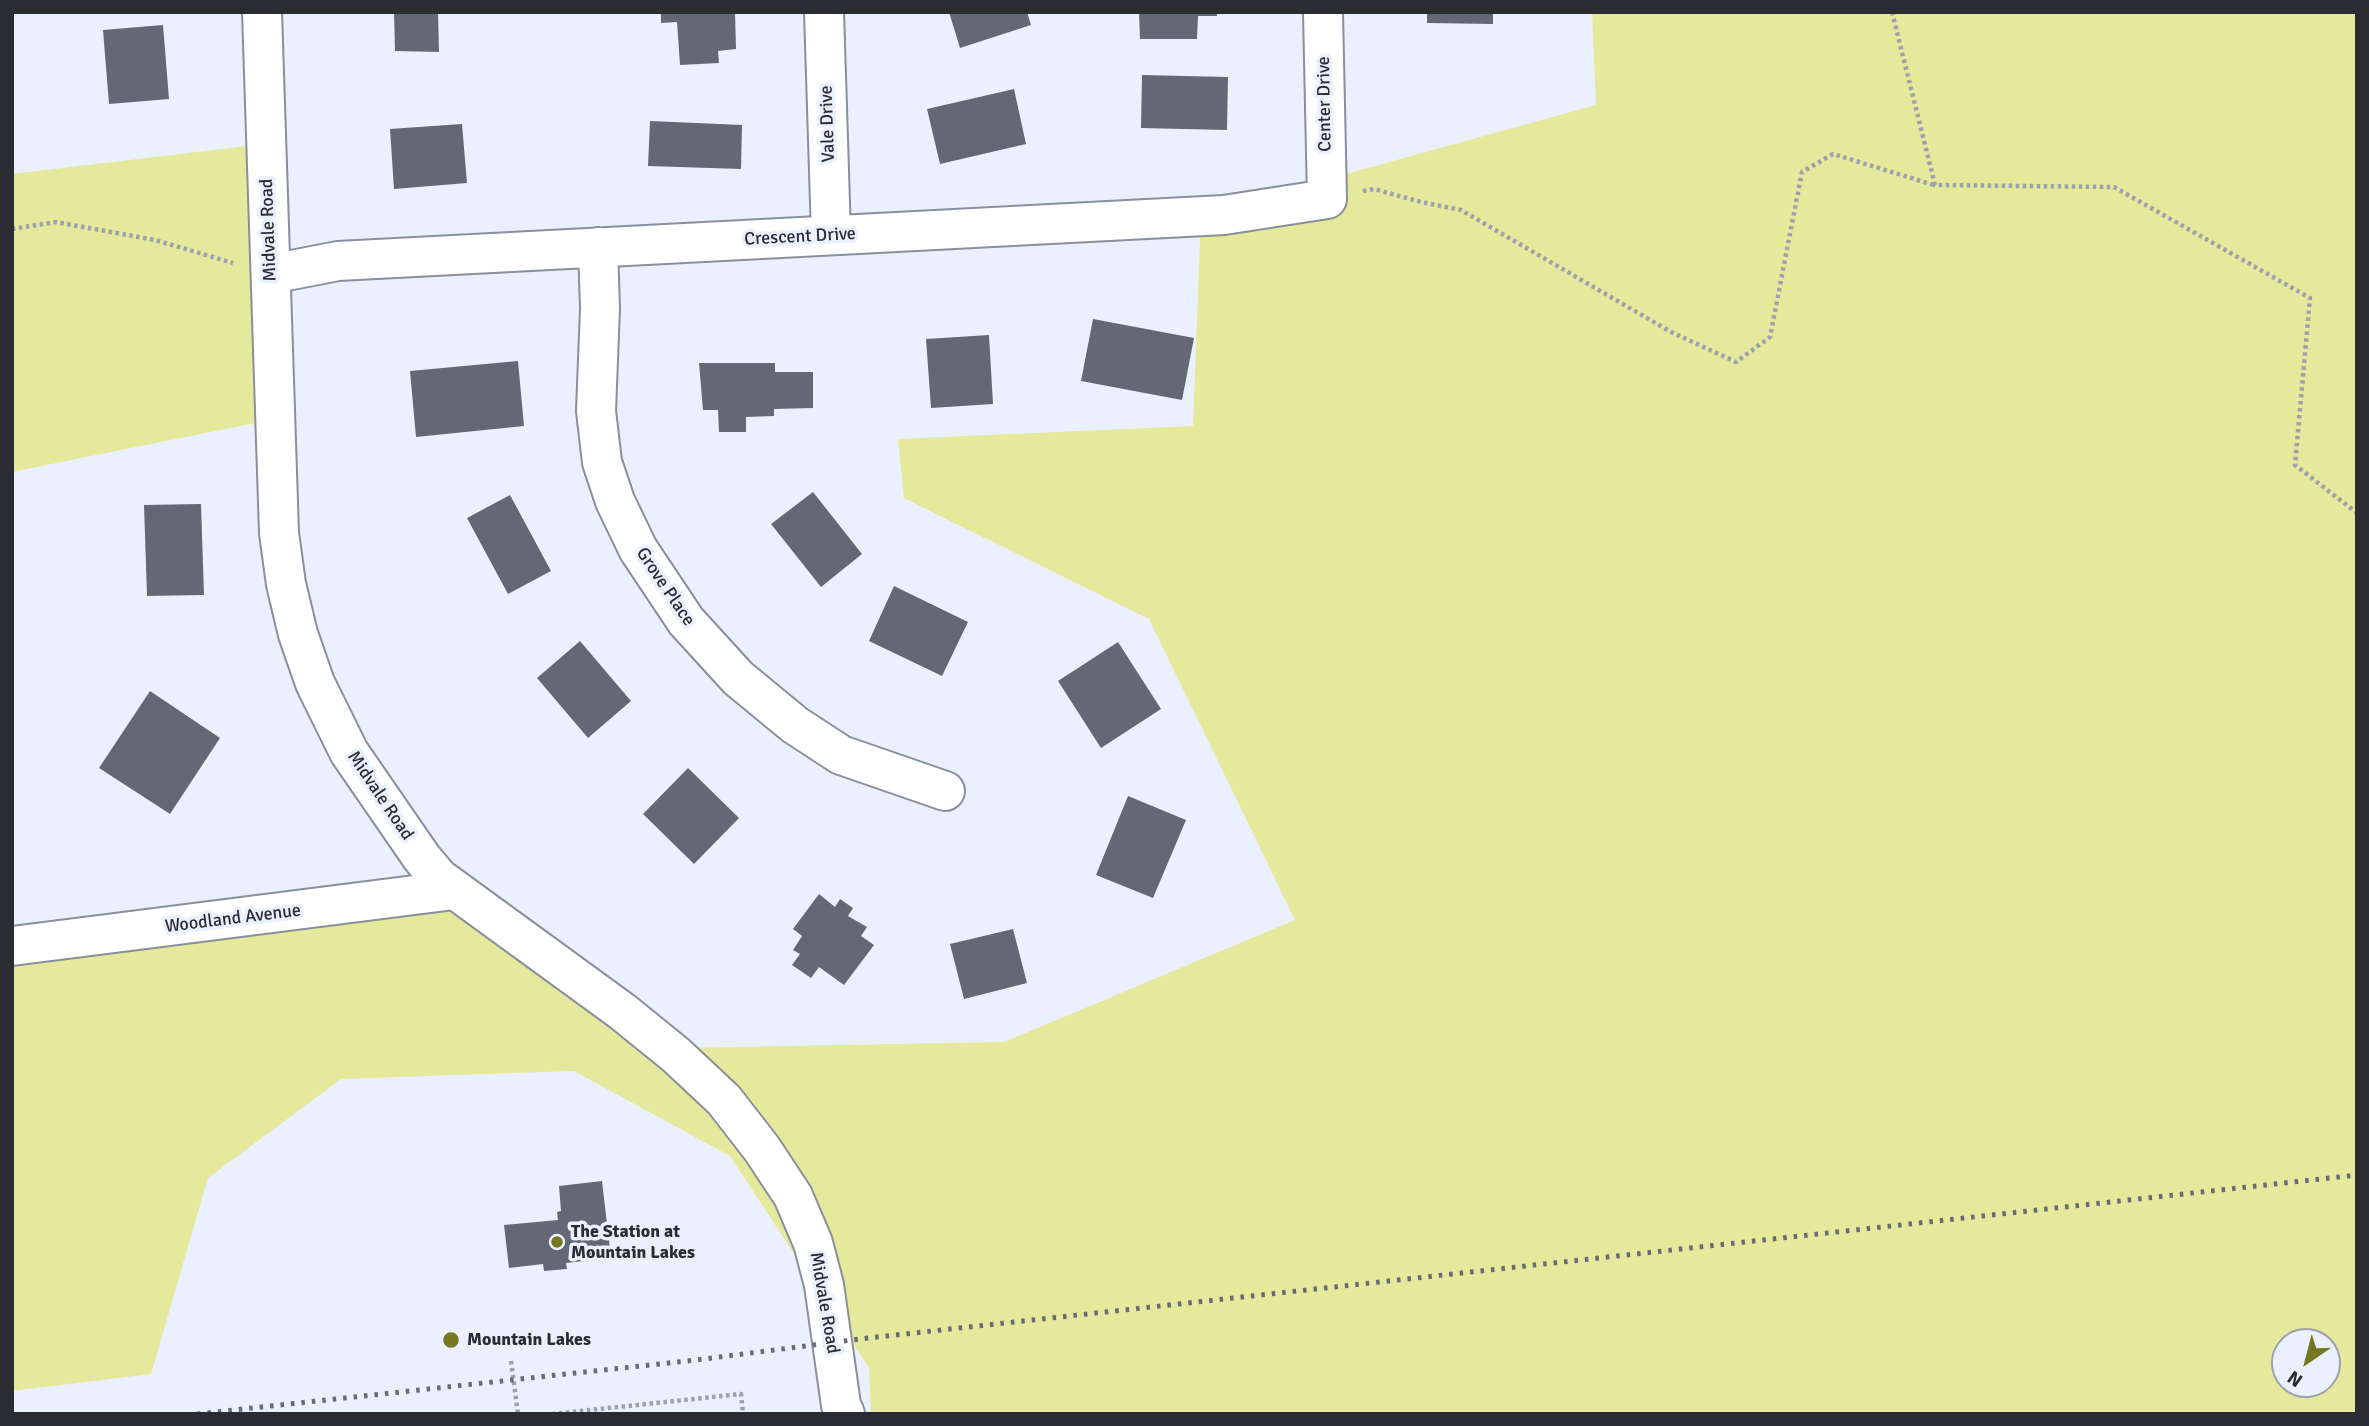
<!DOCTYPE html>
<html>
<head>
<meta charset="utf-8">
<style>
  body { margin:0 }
  #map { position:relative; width:2369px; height:1426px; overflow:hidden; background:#eaf0fe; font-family:Signika,sans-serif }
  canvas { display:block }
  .frame { position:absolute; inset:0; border:14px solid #2a2c31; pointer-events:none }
  .north { position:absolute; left:2271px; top:1328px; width:70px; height:70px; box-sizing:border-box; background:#eaf0fe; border:2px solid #9da2ac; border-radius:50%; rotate:215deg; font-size:19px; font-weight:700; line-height:28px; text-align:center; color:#2a2c31 }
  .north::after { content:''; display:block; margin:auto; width:24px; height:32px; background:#76771f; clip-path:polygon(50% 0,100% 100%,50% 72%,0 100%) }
</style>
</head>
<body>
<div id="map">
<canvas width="2369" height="1426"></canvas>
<div class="frame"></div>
<div class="north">N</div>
</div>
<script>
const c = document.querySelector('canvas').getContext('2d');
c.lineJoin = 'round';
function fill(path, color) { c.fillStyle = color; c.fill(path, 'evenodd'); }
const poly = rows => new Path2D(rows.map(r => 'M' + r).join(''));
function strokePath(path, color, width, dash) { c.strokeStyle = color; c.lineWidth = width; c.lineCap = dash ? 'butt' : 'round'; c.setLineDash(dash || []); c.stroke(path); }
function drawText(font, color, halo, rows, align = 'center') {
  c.font = font + ' Signika,sans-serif'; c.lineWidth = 7; c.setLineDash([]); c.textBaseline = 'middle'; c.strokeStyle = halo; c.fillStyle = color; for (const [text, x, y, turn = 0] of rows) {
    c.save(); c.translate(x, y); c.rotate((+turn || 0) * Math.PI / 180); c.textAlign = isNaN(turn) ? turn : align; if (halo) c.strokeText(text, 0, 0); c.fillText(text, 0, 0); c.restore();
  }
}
fill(poly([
  [1592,12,2357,12,2357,1414,871,1414,869,1368,730,1156,574,1071,341,1079,208,1178,151,1374,12,1391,12,935,439,883,678,1048,1004,1042,1295,920,1149,619,904,498,898,439,1193,426,1201,214,1596,105],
  [2285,1342,2327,1342,2327,1384,2285,1384],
  [264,144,265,421,12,472,12,174]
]), '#e5e99b');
fill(poly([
  [394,12,438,12,439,52,395,51],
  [661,12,735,12,736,49,718,51,719,63,680,65,677,22,661,23],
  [949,12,1027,12,1031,25,960,48],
  [1139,12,1217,12,1217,16,1198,16,1197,39,1140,39],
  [1427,12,1493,12,1493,24,1427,23],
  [163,25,169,99,109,104,103,30],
  [1142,75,1228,77,1227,130,1141,128],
  [1014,89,1026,144,940,164,927,109],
  [650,121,742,125,741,169,648,166],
  [462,124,467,183,394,189,390,129],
  [1093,319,1194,338,1182,400,1081,381],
  [989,335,993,404,931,408,926,339],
  [518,361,524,426,416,437,410,371],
  [699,363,775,363,775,372,813,372,813,408,774,409,774,416,746,417,746,432,719,432,718,410,703,410],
  [813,492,862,554,821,587,771,524],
  [510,495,551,571,508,594,467,518],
  [201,504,204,595,147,596,144,505],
  [894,586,968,622,942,676,869,641],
  [580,641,631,701,588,738,537,678],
  [1118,642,1161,709,1101,748,1058,681],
  [150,691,220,738,170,814,99,768],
  [688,768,739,818,694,864,643,814],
  [1128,796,1186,820,1153,898,1096,875],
  [819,894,835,907,840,899,853,908,848,916,867,927,861,936,874,945,844,985,819,967,811,978,792,965,800,954,793,950,802,936,793,929],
  [1013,929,1027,983,964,999,950,944],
  [602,1181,611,1258,566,1263,567,1269,544,1271,543,1264,509,1268,504,1225,558,1220,557,1212,561,1211,559,1186]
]), '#636974');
const minor = poly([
  [262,12,279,533,286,584,298,634,315,683,349,752,422,858,439,878,623,1012,676,1055,724,1100,762,1149,793,1196,813,1243,824,1285,841,1405,845,1414],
  [824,12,831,235],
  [598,247,600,308,596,411,602,462,615,501,638,549,686,621,738,678,795,725,841,755,945,791],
  [271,274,338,261,1224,215,1327,199,1323,12],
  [12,946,454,890]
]);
strokePath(minor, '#898f9b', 42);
strokePath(poly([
  [1892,12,1935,185,2114,187,2310,298,2295,465,2357,513],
  [1363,191,1374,189,1421,202,1461,210,1671,332,1736,362,1770,337,1802,172,1833,154,1934,185],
  [12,229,56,222,155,240,233,263],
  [511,1361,518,1414],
  [552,1414,741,1394,743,1414]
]), '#9da1ab', 4.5, [3.5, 3.5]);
strokePath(minor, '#fff', 38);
strokePath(poly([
  [197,1414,696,1360,868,1338,2357,1175]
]), '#686b73', 5, [3.5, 7]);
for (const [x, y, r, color] of [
  [557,1242,7,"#76771f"],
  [451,1340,9,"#76771f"]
]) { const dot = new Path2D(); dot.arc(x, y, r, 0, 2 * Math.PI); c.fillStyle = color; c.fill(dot); strokePath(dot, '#eaf0fe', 2.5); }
drawText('18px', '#2a2c31', '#eaf0fe', [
  ["Center Drive",1325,104,-91],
  ["Vale Drive",828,124,-92],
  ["Midvale Road",269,230,-92],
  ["Crescent Drive",800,237,-3],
  ["Grove Place",665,587,56],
  ["Midvale Road",380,796,56],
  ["Woodland Avenue",233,919,-7],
  ["Midvale Road",824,1303,80]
]);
drawText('bold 18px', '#2a2c31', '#eaf0fe', [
  ["The Station at",571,1232],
  ["Mountain Lakes",571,1253],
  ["Mountain Lakes",467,1340]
], 'left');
</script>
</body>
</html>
